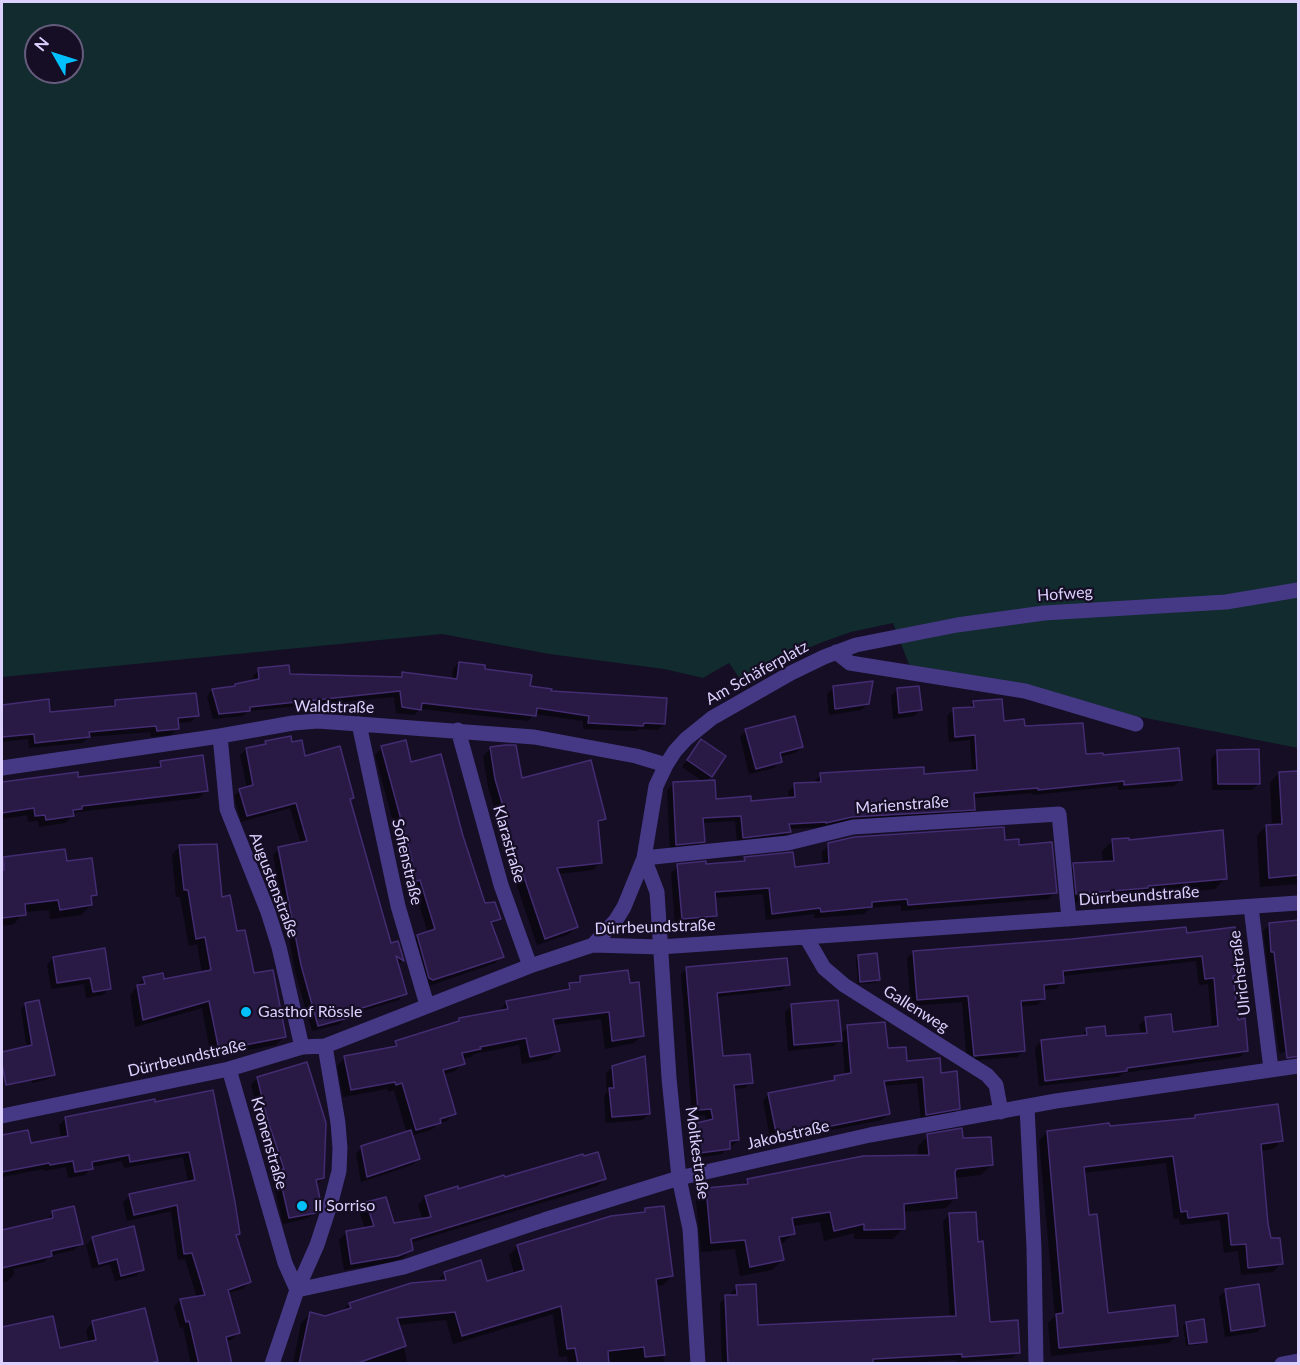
<!DOCTYPE html>
<html>
<head>
<meta charset="utf-8">
<style>
  body { margin:0 }
  #map { position:relative; width:1300px; height:1365px; overflow:hidden; background:#150e24; font-family:Lato,sans-serif }
  canvas { display:block }
  .frame { position:absolute; inset:0; border:3px solid #dcd1ff; pointer-events:none }
  .north { position:absolute; left:24px; top:24px; width:60px; height:60px; box-sizing:border-box; background:#150e24; border:2px solid #655c7c; border-radius:50%; rotate:309deg; font-size:16px; font-weight:700; line-height:24px; text-align:center; color:#dcd1ff }
  .north::after { content:''; display:block; margin:auto; width:21px; height:27px; background:#00c1fc; clip-path:polygon(50% 0,100% 100%,50% 72%,0 100%) }
</style>
</head>
<body>
<div id="map">
<canvas width="1300" height="1365"></canvas>
<div class="frame"></div>
<div class="north">N</div>
</div>
<script>
const c = document.querySelector('canvas').getContext('2d');
c.lineJoin = 'round';
function fill(path, color) { c.fillStyle = color; c.fill(path, 'evenodd'); }
const poly = rows => new Path2D(rows.map(r => 'M' + r).join(''));
function strokePath(path, color, width, dash) { c.strokeStyle = color; c.lineWidth = width; c.lineCap = dash ? 'butt' : 'round'; c.setLineDash(dash || []); c.stroke(path); }
function drawText(font, color, halo, rows, align = 'center') {
  c.font = font + ' Lato,sans-serif'; c.lineWidth = 4.5; c.setLineDash([]); c.textBaseline = 'middle'; c.strokeStyle = halo; c.fillStyle = color; for (const [text, x, y, turn = 0] of rows) {
    c.save(); c.translate(x, y); c.rotate((+turn || 0) * Math.PI / 180); c.textAlign = isNaN(turn) ? turn : align; if (halo) c.strokeText(text, 0, 0); c.fillText(text, 0, 0); c.restore();
  }
}
fill(poly([
  [2,2,1298,2,1298,748,1110,711,910,667,893,623,851,632,820,643,785,658,742,682,729,663,703,678,664,669,549,654,442,634,2,677],
  [36,36,72,36,72,72,36,72]
]), '#112b2e');
fill(poly([
  [459,663,528,687,664,724,658,730,639,729,636,731,583,729,583,721,534,714,528,721,420,709,414,715,396,713,394,697,248,711,243,716,213,719,207,696,212,690,232,688,235,685,254,681,253,676,259,670,289,675,398,679,403,674,452,680,453,669],
  [834,687,868,704,861,710,829,715,827,694],
  [897,690,920,710,914,716,893,719,891,696],
  [115,702,197,715,191,722,177,723,177,728,171,735,151,737,150,732,88,737,82,743,29,748,28,739,2,742,2,718,109,708],
  [974,702,1002,723,1023,728,1085,756,1101,757,1180,780,1174,786,1118,790,1118,786,1033,795,1032,793,973,798,974,809,968,815,821,829,821,827,789,829,789,832,783,838,737,843,735,821,702,823,703,841,697,847,670,850,667,790,673,784,704,782,682,767,701,741,711,776,705,782,714,801,750,803,789,799,788,791,795,785,815,783,815,781,821,775,923,776,972,772,970,740,949,742,947,716,953,710,967,709],
  [746,731,802,747,795,753,779,757,780,761,774,768,749,774,740,737],
  [266,742,291,743,304,758,353,797,349,801,390,945,397,943,402,961,397,966,405,993,399,1000,346,1016,340,1024,312,1031,295,971,273,855,279,849,301,844,290,808,241,822,234,796,240,790,247,788,240,755,246,749,262,746],
  [505,746,521,780,604,818,597,825,601,862,593,870,558,874,577,926,569,934,537,945,499,833,501,831,488,787,483,756,490,749],
  [382,748,410,764,462,836,484,905,499,918,491,926,502,956,495,963,426,987,410,943,417,936,428,933,413,886,407,888,402,869,405,866,375,755],
  [1218,751,1259,783,1252,790,1212,790,1211,758],
  [161,762,206,791,199,798,77,812,65,823,39,827,38,821,28,822,27,815,2,819,2,783,77,779,154,769],
  [1296,772,1298,798,1298,884,1260,887,1257,836,1266,826,1272,826,1270,783,1279,773],
  [1003,841,1018,847,1055,892,1048,899,901,911,901,905,870,908,864,914,814,918,814,914,766,920,763,894,714,898,715,916,708,922,675,925,671,873,678,866,741,863,745,859,794,869,823,865,822,852,829,845],
  [1112,841,1128,841,1225,878,1215,889,1067,903,1064,875,1074,865,1103,863,1102,851],
  [179,847,221,899,252,975,284,1037,276,1045,211,1057,202,1008,135,1027,130,995,144,978,163,981,202,973,197,944,189,946,180,897,176,897,172,855],
  [4,859,96,894,90,900,91,905,81,915,50,919,49,910,24,912,14,924,2,926,2,861],
  [1270,924,1298,1050,1279,1053,1263,931],
  [1185,935,1238,974,1232,981,1236,1021,1247,1050,1240,1057,1123,1073,1119,1077,1039,1086,1035,1048,1041,1041,1081,1037,1087,1029,1105,1038,1141,1035,1139,1025,1146,1019,1172,1033,1212,1028,1208,984,1199,985,1196,961,1062,976,1062,983,1056,989,1043,990,1044,998,1037,1005,1020,1006,1024,1050,1017,1057,967,1061,962,1002,911,1006,907,958,913,952],
  [858,956,878,980,875,983,858,984,856,959],
  [53,958,109,989,103,995,86,998,84,984,51,989,47,965],
  [687,968,788,984,782,990,716,997,722,1058,751,1082,745,1088,733,1089,738,1140,732,1146,728,1146,722,1154,695,1158,692,1131,698,1125,707,1122,705,1115,692,1116,681,974],
  [581,978,642,1035,634,1043,605,1049,601,1019,553,1025,558,1051,550,1059,522,1064,519,1045,474,1054,471,1057,462,1059,463,1063,455,1071,443,1075,455,1113,447,1121,438,1124,431,1130,411,1136,418,1159,412,1165,361,1182,356,1154,362,1147,407,1133,394,1090,388,1092,387,1089,343,1097,337,1066,345,1058,390,1049,396,1043,455,1024,460,1020,499,1012,507,1002,563,991],
  [26,1004,54,1074,48,1079,32,1083,21,1009],
  [792,1005,840,1035,848,1027,906,1062,940,1074,959,1108,953,1114,921,1120,917,1083,883,1086,889,1113,882,1120,771,1142,763,1101,769,1094,830,1082,835,1077,845,1075,842,1038,834,1046,788,1051,785,1012],
  [612,1067,649,1114,642,1120,606,1123,604,1096,607,1092,606,1074],
  [257,1078,323,1178,316,1185,315,1212,308,1218,283,1224,272,1178,277,1173,262,1128,251,1085],
  [211,1092,238,1234,235,1237,249,1282,243,1289,228,1293,238,1333,231,1340,225,1341,229,1364,191,1364,183,1327,180,1328,174,1307,180,1300,197,1298,185,1259,178,1260,171,1211,127,1221,123,1202,130,1196,188,1183,183,1157,124,1168,122,1161,91,1167,85,1175,68,1178,66,1167,44,1171,43,1169,2,1177,2,1137,18,1133,30,1145,61,1139,59,1125,66,1118],
  [1195,1116,1281,1141,1273,1149,1260,1151,1267,1224,1270,1240,1281,1264,1273,1272,1241,1275,1238,1251,1224,1253,1220,1220,1180,1225,1179,1218,1174,1219,1166,1163,1083,1173,1088,1216,1107,1314,1177,1335,1169,1343,1051,1356,1048,1323,1055,1316,1039,1140,1047,1132,1191,1120],
  [928,1136,961,1139,992,1164,981,1175,954,1178,956,1197,946,1208,903,1212,903,1228,893,1239,854,1239,854,1233,824,1241,820,1222,792,1226,794,1233,783,1243,779,1244,782,1260,772,1270,740,1276,735,1249,701,1252,696,1200,707,1190,742,1186,747,1180,918,1156,918,1146],
  [504,1179,605,1179,597,1186,410,1243,411,1249,404,1257,390,1263,344,1270,339,1240,346,1233,365,1229,359,1210,366,1203,393,1225,423,1220,418,1205,425,1197,457,1188,457,1191],
  [646,1210,672,1276,663,1285,655,1286,664,1364,568,1364,567,1356,559,1357,553,1314,453,1344,446,1320,398,1325,403,1341,407,1364,293,1364,301,1323,310,1314,326,1317,342,1312,349,1304,411,1284,436,1282,445,1273,486,1283,514,1274,509,1255,518,1246,641,1214],
  [52,1213,81,1244,74,1250,49,1256,44,1262,13,1269,14,1274,8,1281,2,1282,2,1231,46,1221],
  [949,1215,976,1243,988,1323,1019,1352,1012,1358,957,1362,956,1360,884,1364,722,1364,720,1303,726,1297,731,1297,731,1293,737,1287,756,1327,950,1317,943,1221],
  [93,1238,143,1269,136,1276,115,1281,110,1264,92,1269,86,1245],
  [1226,1290,1264,1325,1257,1332,1225,1337,1219,1297],
  [52,1318,59,1350,89,1343,86,1330,92,1323,157,1360,154,1364,2,1364,2,1328],
  [1186,1323,1205,1341,1203,1344,1186,1346,1183,1326]
]), '#0007');
const building = poly([
  [459,662,485,665,485,669,532,675,530,686,552,689,551,691,667,698,665,724,644,723,643,726,588,723,589,716,537,708,536,716,422,703,421,710,402,707,400,691,250,707,250,711,219,714,212,689,235,686,235,684,259,679,258,668,289,665,290,674,402,677,402,672,457,679,459,662],
  [873,681,869,704,835,709,833,686,873,681],
  [919,686,922,710,899,713,897,688,919,686],
  [196,693,199,716,178,718,179,729,157,731,156,726,89,732,90,737,35,743,34,734,2,737,2,705,49,699,50,712,115,706,115,700,196,693],
  [1002,699,1004,721,1024,719,1025,726,1083,723,1086,754,1103,753,1103,755,1179,748,1182,780,1124,785,1124,781,1038,790,1038,788,974,793,975,810,852,817,826,823,826,822,789,824,791,832,743,838,741,816,703,818,705,842,676,845,673,782,715,780,716,799,751,796,751,801,795,797,794,783,821,782,820,773,924,767,924,774,977,770,975,735,955,737,953,708,974,707,973,701,1002,699],
  [795,716,803,747,780,753,782,762,756,769,745,729,795,716],
  [291,736,292,742,302,740,305,756,340,746,354,798,350,799,391,943,398,941,404,961,396,956,407,994,346,1013,348,1018,318,1026,301,965,278,847,307,841,296,803,247,816,239,789,253,785,246,748,266,744,265,741,291,736],
  [701,739,726,756,712,777,687,760,701,739],
  [406,740,411,762,441,754,463,836,485,903,495,902,501,919,491,922,504,957,433,980,429,978,417,935,435,929,420,880,414,882,408,861,412,860,381,746,406,740],
  [505,745,516,745,522,778,591,760,606,819,598,821,602,863,557,868,578,927,545,939,506,824,508,823,495,779,490,747,505,745],
  [1259,749,1260,784,1218,784,1217,750,1259,749],
  [203,755,208,791,82,806,82,809,73,810,74,816,46,820,45,815,35,816,34,808,2,813,2,782,78,772,78,777,161,767,160,761,203,755],
  [1298,771,1299,875,1269,878,1266,825,1282,824,1279,772,1298,771],
  [1004,827,1005,840,1019,839,1019,845,1052,842,1057,893,908,905,907,899,872,902,872,907,821,912,820,908,772,914,769,888,715,892,717,916,682,919,677,864,706,861,706,864,745,861,744,857,793,852,795,867,829,863,828,843,854,837,1004,827],
  [1223,830,1227,879,1148,886,1148,888,1076,894,1073,863,1114,861,1112,839,1129,838,1129,840,1223,830],
  [217,844,222,897,230,895,237,931,245,930,254,973,273,970,286,1037,219,1050,209,1001,143,1020,137,985,145,984,143,977,163,973,164,979,211,970,205,937,196,939,188,890,184,890,179,845,217,844],
  [65,849,67,861,92,858,97,895,91,896,92,905,60,910,58,900,25,904,26,915,2,918,2,870,4,870,3,857,65,849],
  [1299,920,1299,1056,1287,1058,1274,952,1271,952,1269,923,1299,920],
  [1186,927,1187,933,1235,927,1240,975,1233,976,1238,1020,1245,1018,1248,1051,1127,1068,1127,1071,1045,1081,1041,1040,1087,1035,1086,1028,1105,1026,1106,1036,1147,1033,1145,1017,1171,1014,1173,1032,1218,1026,1214,978,1205,979,1202,956,1063,971,1064,983,1044,985,1045,999,1021,1001,1025,1051,974,1056,968,996,917,1000,913,951,1072,939,1186,927],
  [105,948,111,989,93,992,90,978,57,983,53,957,105,948],
  [877,953,880,980,860,982,858,955,877,953],
  [787,958,790,985,717,993,723,1056,750,1054,753,1083,734,1085,739,1140,730,1141,730,1149,700,1153,697,1123,713,1119,711,1109,698,1110,686,967,787,958],
  [628,970,630,983,639,982,644,1036,612,1041,609,1012,553,1019,560,1051,530,1057,526,1038,480,1047,481,1049,462,1053,465,1064,443,1070,456,1114,440,1119,441,1123,416,1130,402,1083,396,1085,395,1082,351,1090,344,1056,397,1046,395,1041,459,1021,459,1018,508,1009,506,1001,570,989,569,983,580,982,580,976,628,970],
  [39,1000,55,1075,6,1085,2,1064,2,1052,32,1045,25,1003,39,1000],
  [838,1000,842,1041,794,1045,791,1004,838,1000],
  [885,1022,888,1048,906,1047,907,1061,940,1058,941,1073,957,1071,960,1109,926,1115,923,1077,884,1081,890,1114,777,1137,768,1093,835,1080,834,1076,851,1073,847,1025,885,1022],
  [645,1056,650,1114,612,1117,609,1088,614,1088,612,1066,645,1056],
  [307,1062,326,1123,324,1178,316,1180,320,1199,316,1213,289,1218,278,1170,284,1169,268,1121,257,1077,307,1062],
  [213,1090,235,1202,240,1234,236,1235,251,1282,228,1290,240,1333,226,1337,232,1364,199,1364,189,1321,186,1322,180,1299,205,1295,192,1253,184,1254,177,1205,134,1215,129,1194,195,1180,189,1152,130,1162,129,1155,92,1162,93,1169,75,1172,73,1161,50,1165,49,1163,2,1172,2,1135,28,1130,31,1143,68,1136,65,1117,155,1099,155,1102,213,1090],
  [1278,1104,1283,1141,1261,1144,1268,1224,1271,1238,1280,1238,1283,1264,1248,1268,1246,1244,1231,1245,1228,1213,1188,1218,1187,1211,1181,1212,1173,1156,1084,1167,1089,1215,1097,1214,1108,1313,1175,1305,1178,1336,1059,1348,1056,1314,1063,1313,1047,1131,1109,1123,1110,1126,1195,1118,1195,1115,1278,1104],
  [962,1128,963,1138,991,1137,993,1165,956,1169,955,1173,957,1198,904,1204,905,1229,864,1230,864,1224,834,1231,830,1212,792,1218,795,1234,779,1237,784,1260,750,1267,745,1240,711,1243,706,1188,748,1184,747,1179,863,1156,929,1155,927,1134,962,1128],
  [411,1130,420,1159,367,1177,361,1146,411,1130],
  [598,1152,606,1179,411,1239,413,1250,398,1256,351,1264,346,1231,374,1226,366,1202,386,1197,394,1223,431,1217,425,1196,458,1186,458,1189,504,1175,505,1177,583,1154,584,1156,598,1152],
  [74,1206,83,1244,51,1251,52,1256,2,1268,2,1230,53,1218,52,1211,74,1206],
  [664,1206,673,1276,656,1279,665,1355,645,1357,644,1347,608,1351,609,1364,578,1364,575,1348,567,1349,561,1306,462,1336,455,1312,397,1318,406,1346,355,1364,299,1364,310,1312,325,1316,351,1308,349,1303,411,1283,446,1280,444,1272,481,1260,487,1281,524,1270,517,1245,611,1216,645,1212,645,1208,664,1206],
  [976,1212,978,1242,983,1241,990,1322,1018,1320,1020,1353,962,1357,962,1354,873,1359,873,1364,728,1364,725,1295,737,1295,736,1285,756,1284,758,1325,956,1316,949,1213,976,1212],
  [134,1226,144,1270,121,1276,117,1259,99,1264,92,1237,134,1226],
  [1259,1284,1265,1326,1231,1331,1225,1289,1259,1284],
  [145,1308,158,1361,148,1364,2,1364,2,1327,53,1316,60,1348,96,1340,92,1321,145,1308],
  [1204,1319,1207,1342,1189,1344,1186,1322,1204,1319]
]);
fill(building, '#281a45');
strokePath(building, '#432c71', 1.5);
strokePath(poly([
  [836,652,850,663,1025,691,1136,724],
  [359,724,398,906,427,1005],
  [458,730,501,885,530,966],
  [220,736,227,809,268,912,279,947,302,1047],
  [2,768,220,736,293,723,318,721,534,737,636,756,666,765],
  [644,858,788,843,853,827,1059,814,1069,919],
  [644,858,657,892,669,1078,679,1178,690,1229,698,1364],
  [1251,907,1271,1069],
  [806,937,824,968,844,985,987,1075,996,1085,1001,1112],
  [593,945,616,920,624,907,644,858,656,786,666,765,675,751,686,739,712,718,791,673,824,657,856,645,957,625,1044,613,1226,602,1298,590],
  [229,1069,285,1263,297,1290],
  [1027,1107,1034,1248,1036,1364],
  [2,1116,229,1069,302,1047,325,1046,530,966,593,945,660,947,1298,903],
  [297,1290,404,1267,544,1220,679,1178,870,1135,1056,1101,1298,1066],
  [272,1364,297,1290,317,1245,331,1202,339,1171,340,1148,338,1123,325,1046],
  [1282,1364,1298,1361]
]), '#453884', 15);
for (const [x, y, r, color] of [
  [246,1012,6,"#00c1fc"],
  [302,1206,6,"#00c1fc"]
]) { const dot = new Path2D(); dot.arc(x, y, r, 0, 2 * Math.PI); c.fillStyle = color; c.fill(dot); strokePath(dot, '#150e24', 2); }
drawText('16px', '#dcd1ff', '#150e24', [
  ["Hofweg",1065,594,-4],
  ["Am Schäferplatz",757,673,-29],
  ["Waldstraße",334,707,1],
  ["Marienstraße",902,805,-4],
  ["Klarastraße",509,844,74],
  ["Sofienstraße",407,862,77],
  ["Augustenstraße",274,885,69],
  ["Dürrbeundstraße",1139,896,-4],
  ["Dürrbeundstraße",655,927,-2],
  ["Ulrichstraße",1240,973,-97],
  ["Gallenweg",916,1009,32],
  ["Dürrbeundstraße",187,1058,-13],
  ["Jakobstraße",788,1135,-13],
  ["Kronenstraße",269,1143,74],
  ["Moltkestraße",697,1153,82]
]);
drawText('16px', '#dcd1ff', '#150e24', [
  ["Gasthof Rössle",258,1012],
  ["Il Sorriso",314,1206]
], 'left');
</script>
</body>
</html>
